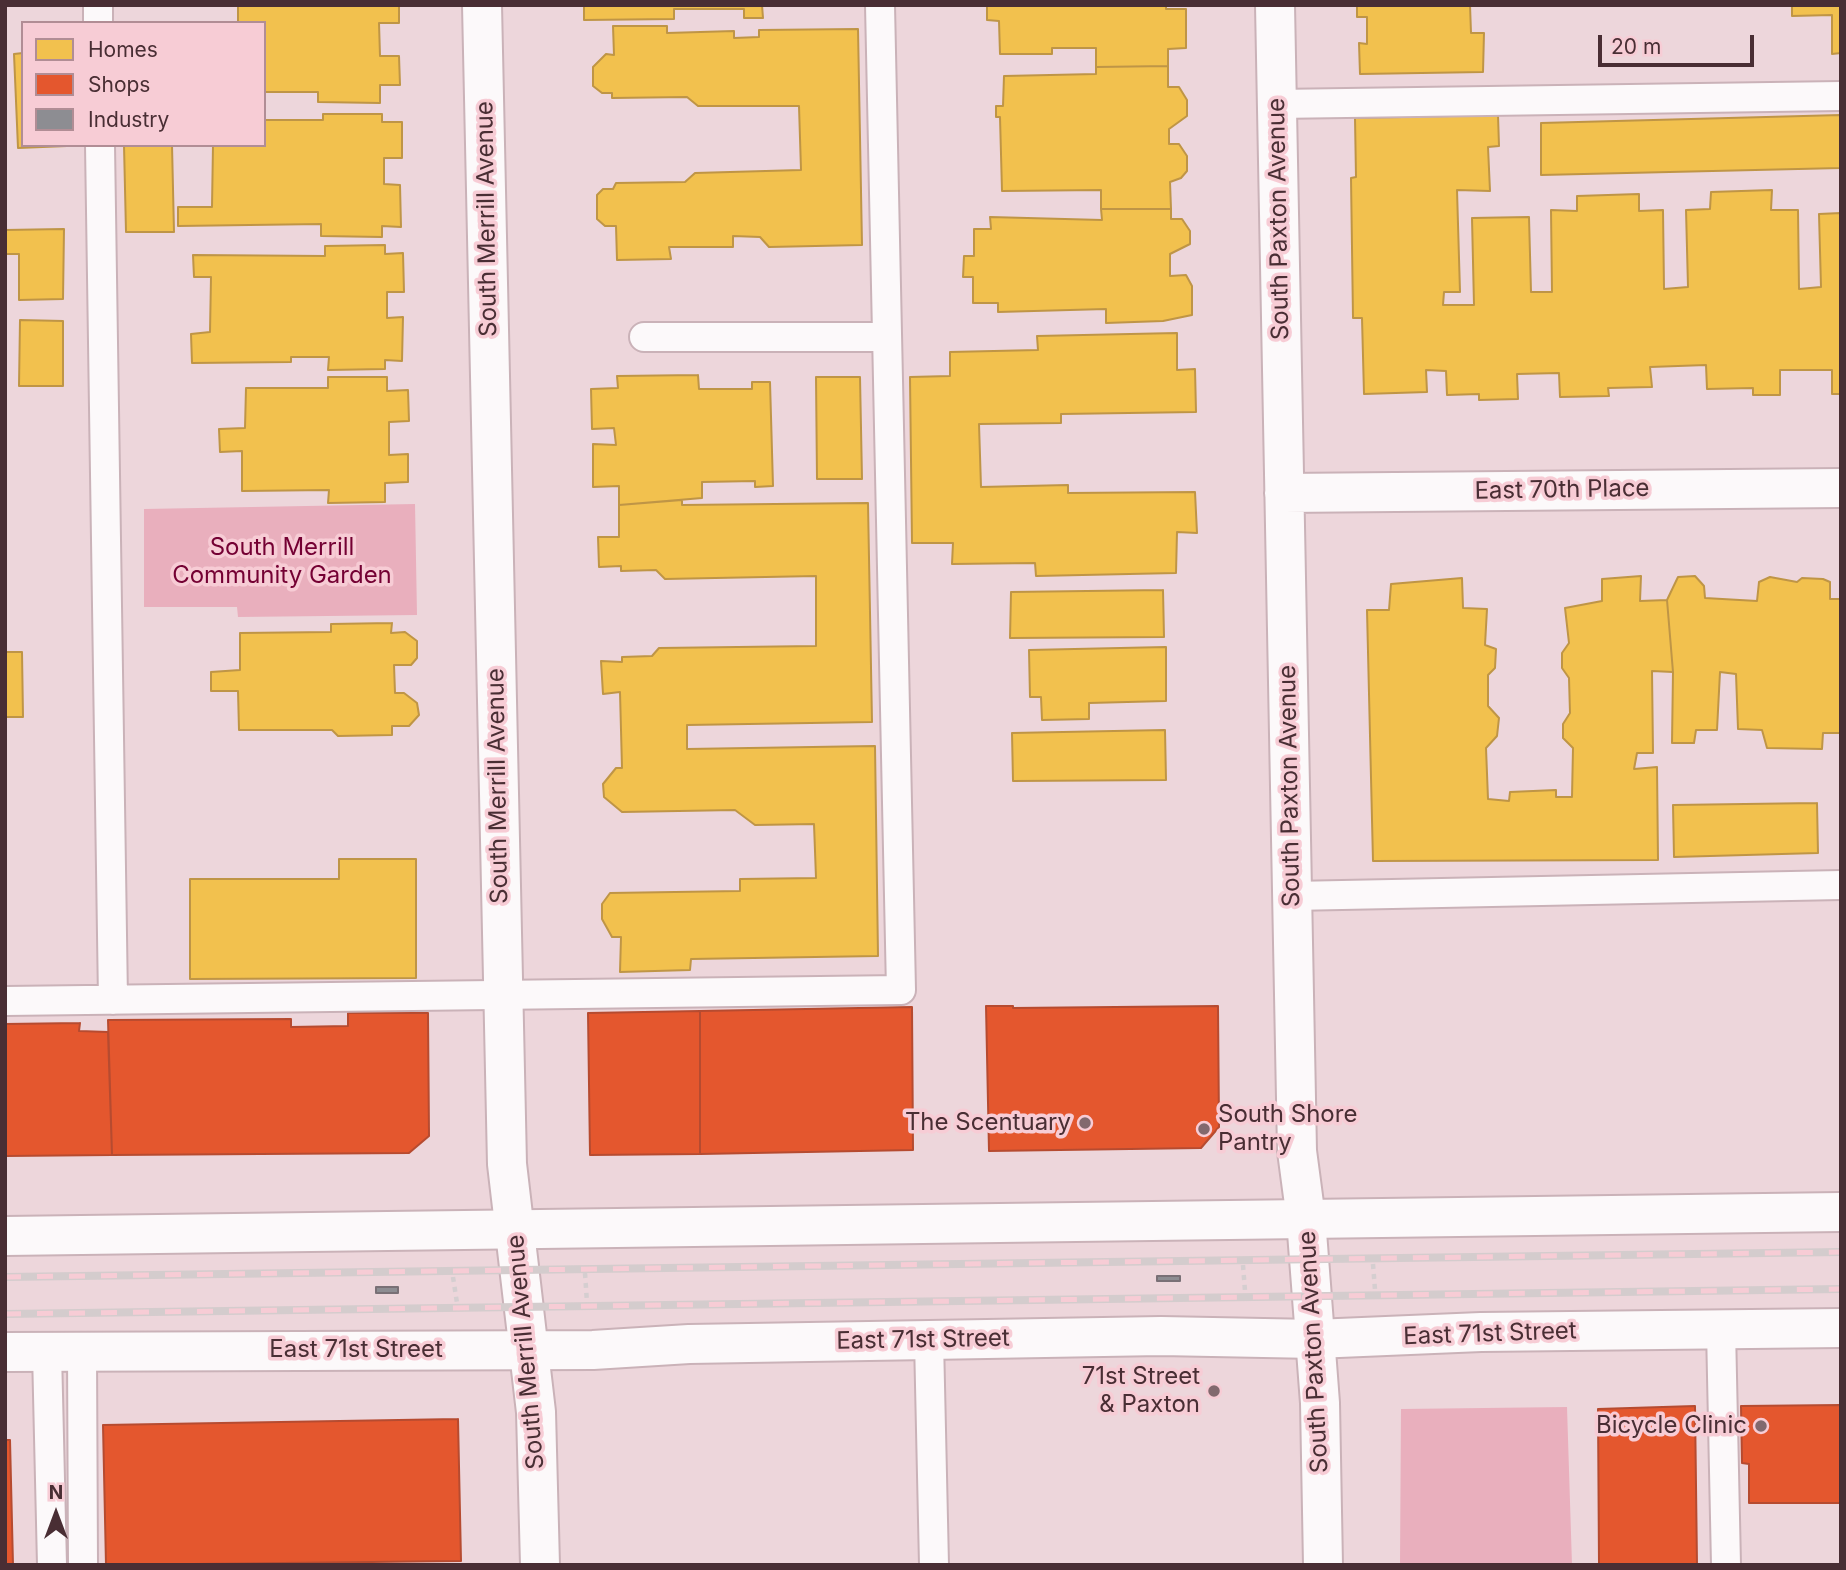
<!DOCTYPE html>
<html>
<head>
<meta charset="utf-8">
<style>
  body { margin:0 }
  #map { position:relative; width:1846px; height:1570px; overflow:hidden; background:#edd6db; font-family:Inter,sans-serif }
  canvas { display:block }
  .frame { position:absolute; inset:0; border:7px solid #492e34; pointer-events:none }
  .legend { position:absolute; left:21px; top:21px; width:245px; height:126px; box-sizing:border-box; background:#f7ccd5; border:2px solid #b18d95; margin:0; padding:9px 12px; list-style:none; font-size:21px; color:#492e34 }
  .legend li { display:flex; align-items:center; gap:14px; height:35px }
  .legend b { width:35px; border:2px solid #b18d95 }
  .north { position:absolute; left:21px; top:1479px; width:70px; height:70px; -webkit-text-stroke:5px #f7ccd5; paint-order:stroke; rotate:0deg; font-size:19px; font-weight:700; line-height:28px; text-align:center; color:#492e34 }
  .north::after { content:''; display:block; margin:auto; width:24px; height:32px; background:#492e34; clip-path:polygon(50% 0,100% 100%,50% 72%,0 100%) }
  .scale { position:absolute; left:1598px; top:35px; width:156px; height:32px; box-sizing:border-box; border:4px solid #492e34; border-top:0; padding-left:9px; font-size:21px; line-height:24px; white-space:nowrap; color:#492e34; -webkit-text-stroke:5px #f7ccd5; paint-order:stroke }
</style>
</head>
<body>
<div id="map">
<canvas width="1846" height="1570"></canvas>
<div class="frame"></div>
<ul class="legend">
<li><b style="height:19px;background:#f2c14e"></b>Homes</li>
<li><b style="height:19px;background:#e4572e"></b>Shops</li>
<li><b style="height:19px;background:#8d8d92"></b>Industry</li>
</ul>
<div class="north">N</div>
<div class="scale">20 m</div>
</div>
<script>
const c = document.querySelector('canvas').getContext('2d');
c.lineJoin = 'round';
function fill(path, color) { c.fillStyle = color; c.fill(path, 'evenodd'); }
const poly = rows => new Path2D(rows.map(r => 'M' + r).join(''));
function strokePath(path, color, width, dash) { c.strokeStyle = color; c.lineWidth = width; c.lineCap = dash ? 'butt' : 'round'; c.setLineDash(dash || []); c.stroke(path); }
function drawText(font, color, halo, rows, align = 'center') {
  c.font = font + ' Inter,sans-serif'; c.lineWidth = 7; c.setLineDash([]); c.textBaseline = 'middle'; c.strokeStyle = halo; c.fillStyle = color; for (const [text, x, y, turn = 0] of rows) {
    c.save(); c.translate(x, y); c.rotate((+turn || 0) * Math.PI / 180); c.textAlign = isNaN(turn) ? turn : align; if (halo) c.strokeText(text, 0, 0); c.fillText(text, 0, 0); c.restore();
  }
}
fill(poly([
  [415,504,417,615,238,617,237,607,144,607,144,509],
  [1567,1407,1572,1565,1400,1565,1401,1409]
]), '#e9afbd');
const homes = poly([
  [238,5,399,5,399,23,379,23,380,56,399,56,400,85,380,85,380,103,318,102,318,92,264,92,264,23,238,23,238,5],
  [584,5,762,5,763,18,744,18,744,9,674,9,674,19,584,20,584,5],
  [987,5,1166,5,1166,9,1186,9,1186,48,1168,49,1168,66,1096,67,1096,48,1052,48,1052,54,1000,54,999,21,987,20,987,5],
  [1357,5,1470,5,1471,33,1484,33,1483,72,1360,74,1359,43,1367,44,1367,17,1357,17,1357,5],
  [1792,5,1841,5,1841,53,1832,54,1832,15,1792,16,1792,5],
  [613,26,667,26,667,33,734,31,734,38,759,37,759,30,858,29,862,245,769,247,760,237,733,236,733,247,669,247,671,259,617,260,616,226,605,226,597,219,597,195,603,189,613,189,616,183,685,182,695,173,801,170,799,106,698,106,687,97,612,98,612,93,602,93,593,86,593,67,606,54,614,55,613,26],
  [23,53,23,145,67,146,18,148,14,54,23,53],
  [1168,66,1168,87,1179,87,1187,100,1187,116,1169,129,1169,144,1179,144,1187,156,1187,171,1181,178,1170,182,1171,209,1101,209,1101,190,1002,191,1000,117,996,117,996,106,1003,106,1004,76,1096,74,1096,67,1168,66],
  [323,114,382,114,382,122,402,122,402,158,384,158,384,184,400,185,401,227,382,226,382,237,321,236,321,224,178,226,178,207,212,207,213,145,264,145,264,120,323,120,323,114],
  [1498,115,1499,146,1488,147,1490,191,1457,190,1460,292,1444,292,1443,305,1474,305,1472,218,1529,217,1531,292,1552,292,1551,210,1577,211,1577,196,1639,194,1639,211,1663,210,1664,289,1688,287,1686,210,1710,209,1711,192,1772,190,1771,210,1798,210,1799,289,1821,287,1819,214,1841,213,1841,394,1832,394,1832,370,1780,370,1780,395,1753,395,1753,388,1707,389,1706,365,1650,367,1652,387,1608,388,1609,396,1560,397,1559,373,1517,374,1518,399,1479,400,1479,394,1447,395,1446,371,1426,370,1427,392,1364,394,1362,318,1353,318,1351,178,1356,177,1355,118,1498,115],
  [1841,115,1841,168,1541,175,1541,123,1841,115],
  [124,145,172,145,174,232,126,232,124,145],
  [1101,209,1171,209,1171,219,1182,219,1190,231,1190,244,1170,254,1170,276,1186,275,1192,286,1192,315,1163,321,1106,323,1106,309,998,312,998,303,973,303,973,277,963,277,964,256,974,256,974,229,991,229,990,217,1102,220,1101,209],
  [64,229,63,299,19,300,19,254,5,254,5,230,64,229],
  [385,245,385,254,403,253,404,292,387,292,387,318,403,317,402,361,385,360,385,369,328,370,329,357,291,357,291,362,192,363,191,334,210,332,211,277,194,277,193,255,325,256,325,246,385,245],
  [20,320,63,321,63,386,19,386,20,320],
  [1177,333,1177,370,1195,369,1196,412,1061,414,1061,423,979,424,981,487,1068,485,1068,493,1195,492,1197,533,1177,532,1176,573,1036,576,1035,563,952,564,953,543,912,543,910,377,950,376,950,352,1038,350,1037,336,1177,333],
  [698,375,699,389,752,389,752,382,770,382,773,486,755,487,755,481,702,482,702,498,619,505,619,486,593,487,593,444,616,445,614,428,592,429,591,389,618,388,617,376,698,375],
  [328,377,387,377,387,391,408,390,409,421,389,422,389,455,408,454,408,482,385,483,385,502,328,503,329,490,242,491,242,451,220,452,219,429,245,428,246,388,328,388,328,377],
  [816,377,860,377,862,479,817,479,816,377],
  [682,500,682,505,868,503,872,722,687,725,687,749,875,746,878,956,691,959,690,970,620,972,621,937,612,937,602,919,602,904,610,893,740,891,740,879,816,878,814,824,755,825,735,810,622,812,604,797,603,784,616,768,622,768,620,692,603,694,601,661,622,662,622,657,652,656,659,648,816,646,816,576,665,579,656,570,621,571,621,566,599,567,598,537,619,537,619,505,682,500],
  [1641,576,1640,601,1667,600,1673,672,1652,671,1653,753,1637,753,1634,769,1657,767,1658,860,1373,861,1367,610,1389,610,1391,584,1462,578,1463,608,1487,609,1485,645,1496,649,1495,668,1488,675,1488,706,1499,718,1497,736,1486,748,1488,799,1509,801,1510,792,1556,790,1556,797,1572,797,1573,748,1563,738,1563,724,1570,713,1569,678,1562,668,1562,653,1569,643,1565,608,1602,601,1602,579,1641,576],
  [1695,576,1704,586,1705,598,1757,601,1759,582,1770,577,1797,582,1802,578,1823,579,1830,582,1830,599,1841,599,1841,733,1823,733,1822,749,1767,748,1762,730,1738,729,1736,674,1720,672,1717,730,1696,730,1694,743,1672,743,1673,672,1667,600,1678,577,1695,576],
  [1163,590,1164,637,1010,638,1011,592,1163,590],
  [392,623,391,633,405,632,417,641,417,658,411,665,394,665,395,693,404,693,417,703,419,715,409,726,392,726,392,735,338,736,332,730,239,730,238,691,211,691,211,672,240,670,240,633,331,632,331,624,392,623],
  [5,639,6,652,22,652,23,717,5,717,5,639],
  [1166,647,1166,701,1089,703,1089,719,1042,720,1041,697,1030,697,1029,650,1166,647],
  [1165,730,1166,780,1013,781,1012,733,1165,730],
  [1817,803,1818,853,1674,857,1673,805,1817,803],
  [339,859,416,859,416,978,190,979,190,879,339,879,339,859]
]);
fill(homes, '#f2c14e');
strokePath(homes, '#bf9546', 2);
const shops = poly([
  [986,1006,1013,1006,1013,1008,1218,1006,1219,1127,1201,1148,989,1151,986,1006],
  [912,1007,913,1150,700,1154,700,1011,912,1007],
  [700,1011,700,1154,590,1155,588,1013,700,1011],
  [348,1013,428,1013,429,1136,409,1153,112,1155,108,1020,291,1019,291,1027,348,1026,348,1013],
  [80,1023,79,1031,108,1032,112,1155,5,1156,5,1024,80,1023],
  [1841,1405,1841,1503,1749,1503,1749,1464,1742,1463,1741,1406,1841,1405],
  [1695,1406,1697,1565,1599,1565,1598,1409,1695,1406],
  [458,1419,461,1561,106,1565,103,1425,458,1419],
  [5,1440,10,1440,13,1565,5,1565,5,1440]
]);
fill(shops, '#e4572e');
strokePath(shops, '#b64b30', 2);
const industry = poly([
  [1157,1276,1180,1276,1180,1281,1157,1281,1157,1276],
  [376,1287,398,1287,398,1293,376,1293,376,1287]
]);
fill(industry, '#8d8d92');
strokePath(industry, '#797076', 2);
const service = poly([
  [98,5,98,23],
  [1276,104,1841,96],
  [100,145,113,1000],
  [644,337,886,337],
  [1292,896,1841,885],
  [5,1001,901,990,880,5],
  [1721,1329,1726,1565],
  [929,1340,934,1565],
  [82,1351,83,1565],
  [47,1352,52,1565]
]);
const minor = poly([
  [482,5,507,1164,536,1412,540,1565],
  [1275,5,1297,1151,1306,1219,1320,1403,1323,1565],
  [1284,493,1841,488]
]);
const secondary = poly([
  [5,1236,1841,1212],
  [5,1352,593,1350,689,1344,929,1340,1161,1336,1315,1339,1481,1332,1841,1328]
]);
strokePath(service, '#cab2b8', 32);
strokePath(minor, '#cab2b8', 42);
strokePath(secondary, '#cab2b8', 42);
strokePath(poly([
  [1373,1264,1375,1290],
  [1243,1265,1245,1291],
  [585,1273,587,1303],
  [453,1277,457,1303]
]), '#d5ced0', 4.5, [5, 5]);
strokePath(service, '#fcf9fa', 28);
strokePath(minor, '#fcf9fa', 38);
strokePath(secondary, '#fcf9fa', 38);
const rail = poly([
  [5,1277,1841,1252],
  [5,1314,1841,1289]
]);
strokePath(rail, '#d4cccd', 8);
strokePath(rail, '#f7ccd5', 5, [16]);
for (const [x, y, r, color] of [
  [1085,1123,7,"#82696e"],
  [1204,1129,7,"#82696e"],
  [1214,1391,7,"#82696e"],
  [1761,1426,7,"#82696e"]
]) { const dot = new Path2D(); dot.arc(x, y, r, 0, 2 * Math.PI); c.fillStyle = color; c.fill(dot); strokePath(dot, '#f7ccd5', 2.5); }
drawText('24px', '#492e34', '#f7ccd5', [
  ["South Merrill Avenue",487,219,-91],
  ["South Paxton Avenue",1279,219,-91],
  ["East 70th Place",1562,490,-1],
  ["South Merrill Avenue",498,786,-91],
  ["South Paxton Avenue",1290,786,-91],
  ["East 71st Street",1490,1334,-2],
  ["East 71st Street",923,1340,-1],
  ["East 71st Street",356,1350],
  ["South Merrill Avenue",526,1352,-95],
  ["South Paxton Avenue",1314,1352,-93]
]);
drawText('24px', '#740033', '#f7ccd5', [
  ["South Merrill",282,548],
  ["Community Garden",282,576]
]);
drawText('24px', '#492e34', '#f7ccd5', [
  ["South Shore",1218,1115,"left"],
  ["Pantry",1218,1143,"left"],
  ["The Scentuary",1071,1123],
  ["71st Street",1200,1377],
  ["& Paxton",1200,1405],
  ["Bicycle Clinic",1747,1426]
], 'right');
</script>
</body>
</html>
